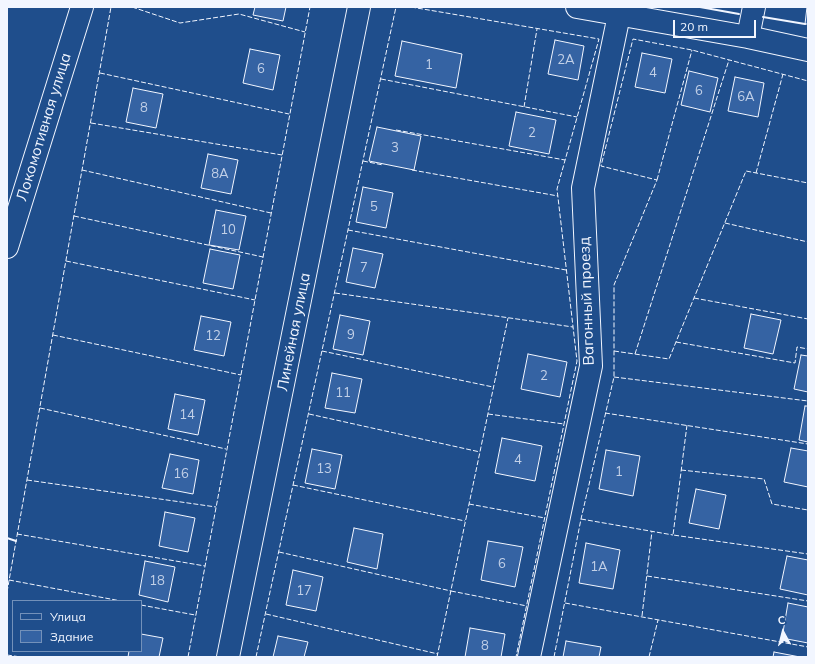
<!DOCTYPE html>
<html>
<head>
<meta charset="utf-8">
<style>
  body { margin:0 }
  #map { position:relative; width:815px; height:664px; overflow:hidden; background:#1f4e8c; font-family:Mulish,sans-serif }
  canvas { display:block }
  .frame { position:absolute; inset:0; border:8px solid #f2f6ff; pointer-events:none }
  .legend { position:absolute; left:12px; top:600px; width:130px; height:52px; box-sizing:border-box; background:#1f4e8c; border:1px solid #7391ba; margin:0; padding:5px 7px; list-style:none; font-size:12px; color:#f2f6ff }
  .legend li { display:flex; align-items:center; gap:8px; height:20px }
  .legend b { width:20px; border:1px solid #7391ba }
  .north { position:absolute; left:763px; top:612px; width:40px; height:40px; -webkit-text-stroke:3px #1f4e8c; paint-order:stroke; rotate:353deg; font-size:11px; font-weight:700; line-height:16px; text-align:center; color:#f2f6ff }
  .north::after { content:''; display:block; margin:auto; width:14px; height:18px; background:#f2f6ff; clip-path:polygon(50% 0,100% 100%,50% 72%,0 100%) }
  .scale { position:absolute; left:673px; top:20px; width:83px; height:18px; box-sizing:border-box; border:2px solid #f2f6ff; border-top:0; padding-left:5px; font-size:12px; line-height:14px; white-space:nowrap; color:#f2f6ff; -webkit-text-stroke:3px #1f4e8c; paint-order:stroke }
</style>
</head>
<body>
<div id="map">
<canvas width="815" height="664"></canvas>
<div class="frame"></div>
<ul class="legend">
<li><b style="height:5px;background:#1f4e8c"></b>Улица</li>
<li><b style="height:11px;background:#3563a3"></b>Здание</li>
</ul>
<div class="north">С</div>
<div class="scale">20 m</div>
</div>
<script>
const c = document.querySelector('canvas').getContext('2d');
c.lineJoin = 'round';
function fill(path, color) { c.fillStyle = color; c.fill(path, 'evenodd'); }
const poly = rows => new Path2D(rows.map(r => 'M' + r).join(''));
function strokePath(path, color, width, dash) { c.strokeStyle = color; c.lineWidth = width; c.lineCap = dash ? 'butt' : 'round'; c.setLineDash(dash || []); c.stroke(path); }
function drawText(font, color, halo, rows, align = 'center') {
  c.font = font + ' Mulish,sans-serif'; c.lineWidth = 3; c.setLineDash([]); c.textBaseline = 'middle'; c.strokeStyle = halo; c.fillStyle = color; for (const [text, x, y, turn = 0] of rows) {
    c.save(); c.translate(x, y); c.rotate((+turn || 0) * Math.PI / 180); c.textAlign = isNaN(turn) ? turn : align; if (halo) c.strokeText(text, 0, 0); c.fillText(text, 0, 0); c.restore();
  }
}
const building = poly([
  [255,7,286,7,283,21,253,15,255,7],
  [807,7,808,7,808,24,805,24,807,7],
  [555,40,584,46,578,80,548,74,555,40],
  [402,41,462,54,456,88,395,76,402,41],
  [250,49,280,55,273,90,243,83,250,49],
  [642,53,672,59,665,93,635,87,642,53],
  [689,71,718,78,710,112,681,105,689,71],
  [735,77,764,83,758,117,728,111,735,77],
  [133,88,163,94,156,128,126,122,133,88],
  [516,112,556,120,549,154,509,146,516,112],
  [377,127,421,136,414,170,369,161,377,127],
  [208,154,238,160,231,194,201,188,208,154],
  [363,187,393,193,386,228,356,222,363,187],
  [216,210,246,216,239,250,209,245,216,210],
  [353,248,383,254,375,288,346,282,353,248],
  [210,249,240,255,233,289,203,283,210,249],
  [751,314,781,320,773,354,744,348,751,314],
  [340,315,370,321,363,355,333,349,340,315],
  [201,316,231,322,224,356,194,350,201,316],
  [528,354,567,362,560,397,521,389,528,354],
  [801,355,808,356,808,392,794,389,801,355],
  [332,373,362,379,355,413,325,408,332,373],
  [175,394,205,400,198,435,168,429,175,394],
  [805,406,808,406,808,442,799,440,805,406],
  [502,438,542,446,535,481,495,473,502,438],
  [791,448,808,451,808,487,784,482,791,448],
  [312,449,342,455,335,489,305,483,312,449],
  [606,450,640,456,633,496,599,489,606,450],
  [170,454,199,460,193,494,162,488,170,454],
  [696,489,726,495,719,529,689,523,696,489],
  [165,512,195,518,188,552,159,546,165,512],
  [354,528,383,534,377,569,347,562,354,528],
  [488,541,523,547,515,587,481,580,488,541],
  [586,543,620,550,613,589,579,583,586,543],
  [787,556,808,560,808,595,780,589,787,556],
  [145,561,175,567,168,602,139,595,145,561],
  [293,570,323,577,316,611,286,605,293,570],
  [788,603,808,607,808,643,782,638,788,603],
  [470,628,505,634,501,657,465,657,470,628],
  [141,634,163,638,159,657,128,657,129,651,141,651,141,634],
  [278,636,308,642,304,657,273,657,278,636],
  [566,641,601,647,599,657,563,657,566,641],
  [774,652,800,657,773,657,774,652]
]);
fill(building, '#3563a3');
strokePath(building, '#f2f6ff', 1);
const minor = poly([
  [577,7,748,37,808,50],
  [748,37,754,7],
  [7,247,82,7],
  [228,657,359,7],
  [529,657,591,366,583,188,619,15]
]);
strokePath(minor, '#f2f6ff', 24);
strokePath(minor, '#1f4e8c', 22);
strokePath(poly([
  [132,7,180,23,239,14,305,32],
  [411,7,599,39,557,189,577,361,516,657],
  [100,73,289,114],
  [381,79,577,117],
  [524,107,537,29],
  [91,123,282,155],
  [396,130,565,160],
  [363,161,383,165],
  [82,170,271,213],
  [412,170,558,196],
  [756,173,783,74],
  [657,180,692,50],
  [74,216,263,257],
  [725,223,808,242],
  [348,230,566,270],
  [66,261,255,300],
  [335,293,573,327],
  [694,298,808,319],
  [53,335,241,375],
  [676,342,795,363,797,347,808,349],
  [322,351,493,387],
  [614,351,669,359,746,171,808,183],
  [635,354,729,60],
  [614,377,808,401],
  [40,408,226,449],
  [605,413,808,444],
  [309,414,480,452],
  [488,414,564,424],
  [687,425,673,535,808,554],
  [681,470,764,479,772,504,808,510],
  [27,480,216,507],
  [293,485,465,521],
  [469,504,545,518],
  [581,519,673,535],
  [17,534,205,566],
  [279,552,451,591],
  [647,576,808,601],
  [9,580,121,601],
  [451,591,527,606],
  [7,592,111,7],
  [565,603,808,647],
  [141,605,195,615],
  [266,614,438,654],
  [642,616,652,531],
  [7,655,21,657],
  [188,657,310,7],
  [256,657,396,7],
  [437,657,508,318],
  [554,657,581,519,614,377,614,285,657,180,601,166,633,39,692,50,808,81],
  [649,657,658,620]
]), '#f2f6ff', 1, [5, 2]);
strokePath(poly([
  [700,7,739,14],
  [763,17,805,24],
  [7,538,16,541]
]), '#f2f6ff', 2);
drawText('13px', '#c3d1e8', null, [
  ["2А",566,60],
  ["1",429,65],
  ["6",261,69],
  ["4",653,73],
  ["6",699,91],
  ["6А",746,97],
  ["8",144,108],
  ["2",532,133],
  ["3",395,148],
  ["8А",220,174],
  ["5",374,207],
  ["10",228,230],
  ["7",364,268],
  ["9",351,335],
  ["12",213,336],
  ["2",544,376],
  ["11",343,393],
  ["14",187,415],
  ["4",518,460],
  ["13",324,469],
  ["1",619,472],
  ["16",181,474],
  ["6",502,564],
  ["1А",599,567],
  ["18",157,581],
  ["17",304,591],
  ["8",485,646]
]);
drawText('15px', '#f2f6ff', '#1f4e8c', [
  ["Локомотивная улица",44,127,-73],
  ["Вагонный проезд",587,301,-92],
  ["Линейная улица",294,332,-79]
]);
</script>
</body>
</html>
